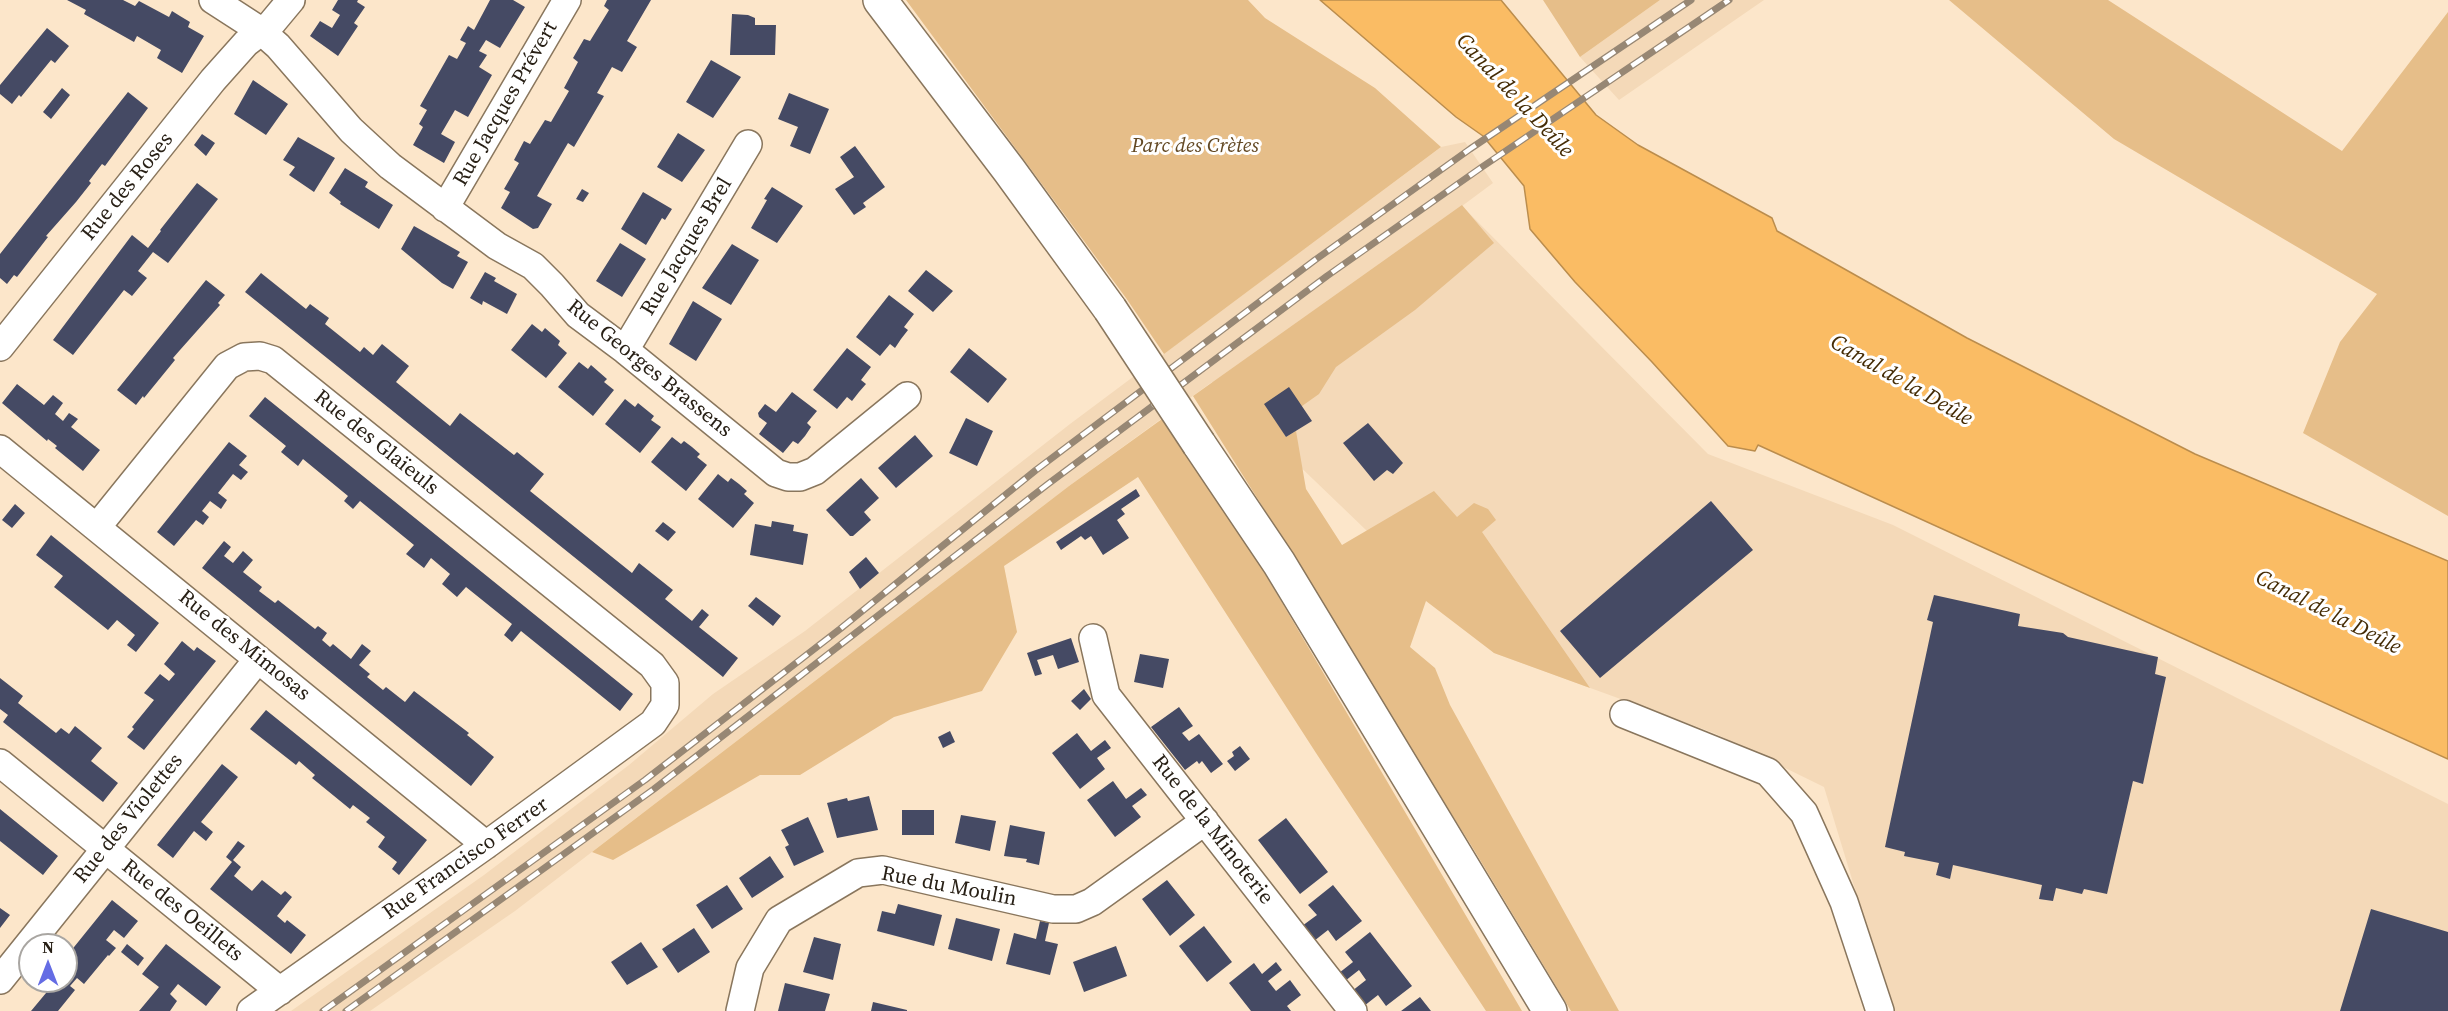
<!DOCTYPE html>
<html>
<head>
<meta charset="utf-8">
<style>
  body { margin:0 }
  #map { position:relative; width:2448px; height:1011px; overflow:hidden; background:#fce6ca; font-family:"Source Serif 4",serif }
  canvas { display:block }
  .north { position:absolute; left:18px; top:933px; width:60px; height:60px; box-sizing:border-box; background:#fff; border:2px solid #a9a6a2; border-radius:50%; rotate:0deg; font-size:16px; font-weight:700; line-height:24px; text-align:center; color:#282016 }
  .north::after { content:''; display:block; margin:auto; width:21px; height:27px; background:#646ce4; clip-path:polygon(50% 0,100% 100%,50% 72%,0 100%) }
</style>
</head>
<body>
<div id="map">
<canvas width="2448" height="1011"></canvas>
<div class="north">N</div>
</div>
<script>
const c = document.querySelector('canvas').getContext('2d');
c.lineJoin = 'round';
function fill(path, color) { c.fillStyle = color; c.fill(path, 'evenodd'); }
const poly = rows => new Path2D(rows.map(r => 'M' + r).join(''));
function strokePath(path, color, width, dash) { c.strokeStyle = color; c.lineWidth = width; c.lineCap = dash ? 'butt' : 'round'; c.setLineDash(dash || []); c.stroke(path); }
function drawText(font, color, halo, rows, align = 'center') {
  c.font = font + ' "Source Serif 4",serif'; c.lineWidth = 6; c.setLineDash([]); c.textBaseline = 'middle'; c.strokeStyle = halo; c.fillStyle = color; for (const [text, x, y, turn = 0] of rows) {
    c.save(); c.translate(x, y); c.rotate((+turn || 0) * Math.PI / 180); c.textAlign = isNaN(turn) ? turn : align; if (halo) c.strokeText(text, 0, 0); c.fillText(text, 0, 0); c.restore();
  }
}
fill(poly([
  [1660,0,1764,0,1619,100,1580,57],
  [1465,142,1493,183,1462,206,1708,454,1893,525,2448,804,2448,1011,1892,1011,1824,787,1714,733,1494,653,1212,382,1069,486,515,911,370,1011,291,1011,484,875,629,765,713,694,805,631,1070,424,1441,147]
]), '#f4d9b8');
fill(poly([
  [906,0,1248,0,1265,18,1375,88,1441,147,1164,354,1126,298],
  [1543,0,1660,0,1580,57],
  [1949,0,2108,0,2342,151,2448,12,2448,516,2303,433,2340,342,2377,294,2114,139],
  [1462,205,1494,243,1415,310,1336,367,1319,394,1302,406,1265,404,1286,437,1296,431,1306,489,1342,545,1434,491,1457,517,1474,503,1488,509,1496,520,1482,532,1590,688,1494,653,1426,601,1410,647,1435,668,1450,705,1619,1011,1571,1011,1471,845,1361,672,1293,555,1193,396],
  [1162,419,1257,560,1522,1011,1486,1011,1316,753,1138,477,1004,566,1017,632,982,691,894,717,800,775,760,775,613,860,592,852,1069,486]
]), '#e6be89');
const water = poly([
  [1320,0,1501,0,1596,115,1638,145,1772,218,1777,231,1967,338,2195,454,2448,561,2448,759,1758,445,1755,451,1728,446,1652,362,1575,282,1530,229,1524,186,1483,136,1456,117,1320,0]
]);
fill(water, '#fabc64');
strokePath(water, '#bb8d4d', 1.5);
fill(poly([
  [67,0,123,0,135,6,139,1,169,17,172,11,180,16,190,22,188,27,204,36,182,73,157,58,161,50,137,36,134,42,84,14,86,10],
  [338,0,358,0,357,2,365,7,354,23,358,26,338,56,310,36,320,21,332,28,340,15,332,10],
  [490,0,513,0,525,7,500,48,486,40,479,51,487,55,479,67,492,75,468,117,455,110,441,134,455,142,444,163,413,145,423,127,419,124,427,110,420,106,449,55,457,59,466,43,460,40,468,26,474,30],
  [607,0,651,0,627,41,637,47,622,72,612,67,597,93,604,96,574,147,568,143,537,196,552,204,538,228,533,229,501,208,510,192,504,189,519,163,514,160,524,141,530,144,545,120,551,122,569,91,564,88,578,62,573,58,584,39,590,41,609,10,604,6],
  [732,14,748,15,755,18,755,25,776,25,775,55,730,55],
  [47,28,69,46,55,63,51,60,21,97,19,95,12,104,0,94,0,85],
  [711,60,741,77,713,118,686,102],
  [253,80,288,104,266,135,234,114],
  [62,88,70,95,51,119,43,112],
  [128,92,148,108,105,166,102,164,89,181,91,183,76,202,46,236,48,237,17,277,14,275,7,284,0,278,0,254],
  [789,93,829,109,810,154,790,146,798,127,778,119],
  [678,133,705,150,682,182,657,167],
  [202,134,215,143,206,156,194,145],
  [298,137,335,158,314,192,289,175,295,167,283,160],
  [855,146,885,187,863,203,866,207,854,215,835,189,854,177,840,157],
  [345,168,368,182,365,187,393,205,379,229,340,204,341,202,329,193],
  [197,183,218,199,168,263,153,252,138,271,147,278,132,296,124,290,73,355,53,340,132,235,148,248,161,231,160,230],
  [772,187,803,206,777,243,751,228,767,200,764,199],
  [582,189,589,193,583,202,576,199],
  [643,192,672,209,665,220,662,218,646,245,621,229],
  [414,226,460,252,457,256,468,262,453,289,442,283,401,249],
  [620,243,646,259,622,297,596,281],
  [732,244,759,260,731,305,702,288],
  [926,270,953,291,933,312,908,291],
  [485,272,496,278,494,281,517,294,507,314,483,301,482,305,470,298],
  [261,273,306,309,310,304,329,318,325,324,360,352,364,347,373,355,382,344,409,366,396,382,450,426,460,413,514,455,517,452,544,474,530,491,632,573,639,563,673,590,665,599,692,621,702,609,709,615,699,627,738,658,723,677,245,292],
  [206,280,225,295,218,303,220,305,180,350,173,358,175,360,144,398,143,396,136,405,117,390],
  [889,295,914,314,904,327,908,330,901,339,895,348,890,344,880,356,856,337],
  [693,301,722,319,696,361,669,344],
  [532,324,542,332,545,328,560,341,558,345,567,353,546,378,511,350],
  [847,348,871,367,861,380,866,384,859,392,852,401,847,397,837,409,813,390],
  [969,348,1007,379,988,403,950,372],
  [579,362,588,369,591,365,607,379,604,382,614,390,593,416,558,387],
  [17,384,44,405,53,395,63,403,55,414,63,421,69,413,78,419,71,427,100,450,83,471,55,448,57,446,48,439,47,441,2,403],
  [1289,387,1312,421,1286,437,1264,404],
  [792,392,817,411,807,423,811,427,805,436,798,444,793,441,783,453,759,434,767,423,759,417,758,413,765,404,776,412],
  [265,397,633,694,620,711,521,631,512,642,504,635,512,624,466,587,457,597,442,584,450,574,431,558,424,568,406,554,414,545,360,501,353,509,344,501,348,496,303,459,298,466,281,452,286,446,249,416],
  [625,399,635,407,638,403,654,416,651,420,661,427,640,453,605,424],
  [966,418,993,431,977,466,949,453],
  [1368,423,1403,463,1393,474,1387,470,1374,481,1343,443],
  [915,435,933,456,896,488,878,468],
  [672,437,681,444,684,441,692,447,700,454,697,457,707,465,686,491,651,462],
  [229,442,247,456,239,465,248,472,241,480,233,474,218,493,227,500,221,509,210,501,202,511,209,517,203,525,196,520,174,546,157,532],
  [718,474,728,482,731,478,739,484,747,491,744,494,754,503,733,528,698,499],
  [861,478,879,498,864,512,871,520,853,536,850,536,826,510],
  [1136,489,1140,496,1121,509,1125,514,1117,520,1129,538,1103,555,1091,536,1085,540,1081,536,1061,550,1056,542],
  [1711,501,1753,550,1600,678,1560,631],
  [15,504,25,513,12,528,2,520],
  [772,521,794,525,793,531,808,534,803,565,750,555,755,524,771,527],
  [663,522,676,532,668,541,655,531],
  [51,535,159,623,136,652,127,645,135,635,117,620,108,630,54,587,63,576,36,555],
  [224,541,231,547,224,556,233,563,243,551,253,560,243,572,262,587,259,591,275,603,278,600,315,629,318,626,327,633,322,640,330,647,333,644,351,659,362,644,371,651,359,665,370,674,367,677,383,690,386,687,405,702,414,691,469,733,467,735,494,757,471,786,202,568],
  [866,557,879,573,860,589,849,572],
  [1934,595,2020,614,2018,626,2063,633,2068,637,2158,657,2155,674,2166,677,2143,784,2133,781,2107,894,2084,889,2082,894,2056,888,2053,901,2039,899,2042,885,1953,865,1950,879,1936,875,1939,863,1904,856,1905,852,1885,847,1933,622,1927,620],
  [756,597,781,616,773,626,748,606],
  [1071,638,1079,662,1058,669,1053,655,1037,660,1042,674,1035,676,1027,653],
  [182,641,194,651,197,647,216,661,144,750,127,737,134,729,132,727,154,700,144,693,160,674,169,681,175,674,164,664],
  [1140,654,1169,659,1163,688,1134,682],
  [0,678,23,696,18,703,56,733,61,728,69,734,75,726,102,748,91,761,118,783,103,802,3,722,8,715,0,709],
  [1084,689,1091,699,1080,710,1071,701],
  [1179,707,1193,726,1182,733,1189,741,1199,734,1223,764,1211,773,1202,761,1199,764,1197,761,1185,770,1151,727],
  [266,710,427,840,399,875,392,869,397,862,378,847,385,837,366,822,370,818,353,805,350,809,312,778,315,775,299,761,296,765,250,729],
  [950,731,955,742,943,748,938,737],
  [1077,733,1091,751,1105,740,1111,748,1097,758,1105,769,1080,789,1052,753],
  [1240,746,1250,759,1235,771,1227,761,1234,756,1232,752],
  [222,764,238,777,201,822,213,832,206,841,194,831,173,858,157,845],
  [1113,781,1126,799,1141,788,1147,795,1132,806,1141,817,1115,837,1087,800],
  [869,796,878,830,837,838,827,803,847,798,848,801],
  [0,809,58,856,43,875,0,841],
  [902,810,934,810,934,835,902,835],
  [961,815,996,821,990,851,955,843],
  [808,817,824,852,794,866,785,847,789,845,781,830],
  [1286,818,1328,872,1300,894,1258,840],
  [1010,825,1045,832,1039,865,1026,862,1027,859,1004,856],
  [238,841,245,846,233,860,241,867,234,876,252,891,262,880,281,895,285,891,292,897,277,916,285,923,287,920,306,935,291,954,210,889,232,862,226,857],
  [770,856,784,877,752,898,739,878],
  [1167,880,1195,915,1170,936,1142,899],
  [727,885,743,909,712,929,696,905],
  [1333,885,1362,921,1336,941,1328,930,1314,941,1302,926,1317,915,1308,905],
  [112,900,138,921,124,938,114,930,106,940,116,948,109,956,108,955,84,984,77,978,70,986,75,990,58,1011,31,1011,56,981,66,981,66,957],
  [898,904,942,915,934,946,877,931,882,911,895,914],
  [0,908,10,915,0,928],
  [2371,909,2448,932,2448,1011,2340,1011],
  [956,918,1000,929,992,961,948,949],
  [1040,921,1049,923,1045,941,1058,944,1050,975,1006,964,1014,933,1036,939],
  [1204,926,1232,962,1207,982,1179,946],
  [694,928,710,952,678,973,662,949],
  [1370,932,1412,986,1386,1006,1378,995,1364,1006,1352,991,1366,980,1359,970,1345,981,1339,973,1353,962,1345,952],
  [814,937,841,944,833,980,803,972],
  [641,942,658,967,627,985,611,962],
  [127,944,144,958,138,966,121,952],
  [166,944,221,987,206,1006,178,984,170,994,177,1001,170,1011,139,1011,159,987,142,974],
  [1116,946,1127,976,1084,992,1073,962],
  [1276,962,1282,970,1268,981,1276,991,1290,980,1301,995,1287,1006,1291,1011,1251,1011,1229,983,1254,963,1262,974],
  [785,983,830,994,825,1011,778,1011],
  [1420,997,1431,1011,1401,1011],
  [873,1002,907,1010,907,1011,871,1011]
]), '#454a64');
const minor = poly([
  [213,0,261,31,278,46,351,130,390,166,497,246,533,266,552,285,578,315,625,350,776,473,788,477,800,477,815,471,907,396],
  [445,208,567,0],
  [0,347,213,80,246,43,271,24,291,0],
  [625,350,748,144],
  [0,449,486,845],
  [97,527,227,366,244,357,260,356,273,360,652,665,665,683,665,705,653,723,486,845,251,1011],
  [1093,638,1106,695,1353,1011],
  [1624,714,1768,772,1804,813,1844,902,1880,1011],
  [0,763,280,991],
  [0,980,258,659],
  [740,1011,750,968,779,920,858,873,883,870,1053,909,1076,909,1092,902,1205,821]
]);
const major = poly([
  [880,0,1009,170,1110,309],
  [1199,444,1279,563,1550,1011]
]);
strokePath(minor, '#89765d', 30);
strokePath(major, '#89765d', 36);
strokePath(minor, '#fff', 27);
strokePath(major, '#fff', 33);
const rail = poly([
  [323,1011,645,780,840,629,1036,470,1315,260,1470,149,1691,0],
  [346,1011,654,789,1048,484,1327,276,1482,167,1729,0]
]);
strokePath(rail, '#978774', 7);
strokePath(rail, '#fff', 4.5, [14]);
const majorBridge = poly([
  [1110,309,1199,444]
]);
strokePath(majorBridge, '#89765d', 36, []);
strokePath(majorBridge, '#fff', 33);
drawText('21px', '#282016', '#fff', [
  ["Rue Jacques Prévert",506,104,-60],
  ["Rue des Roses",128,187,-51],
  ["Rue Jacques Brel",687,247,-59],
  ["Rue Georges Brassens",649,369,39],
  ["Rue des Glaïeuls",376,443,39],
  ["Rue des Mimosas",244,646,39],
  ["Rue des Violettes",129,819,-51],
  ["Rue de la Minoterie",1212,830,52],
  ["Rue Francisco Ferrer",466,859,-35],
  ["Rue du Moulin",949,887,11],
  ["Rue des Oeillets",182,911,39]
]);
drawText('italic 21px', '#634924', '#fff', [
  ["Parc des Crètes",1195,147]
]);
drawText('italic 22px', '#452c05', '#fff', [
  ["Canal de la Deûle",1514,96,47],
  ["Canal de la Deûle",1901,381,30],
  ["Canal de la Deûle",2328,613,27]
]);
</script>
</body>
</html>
